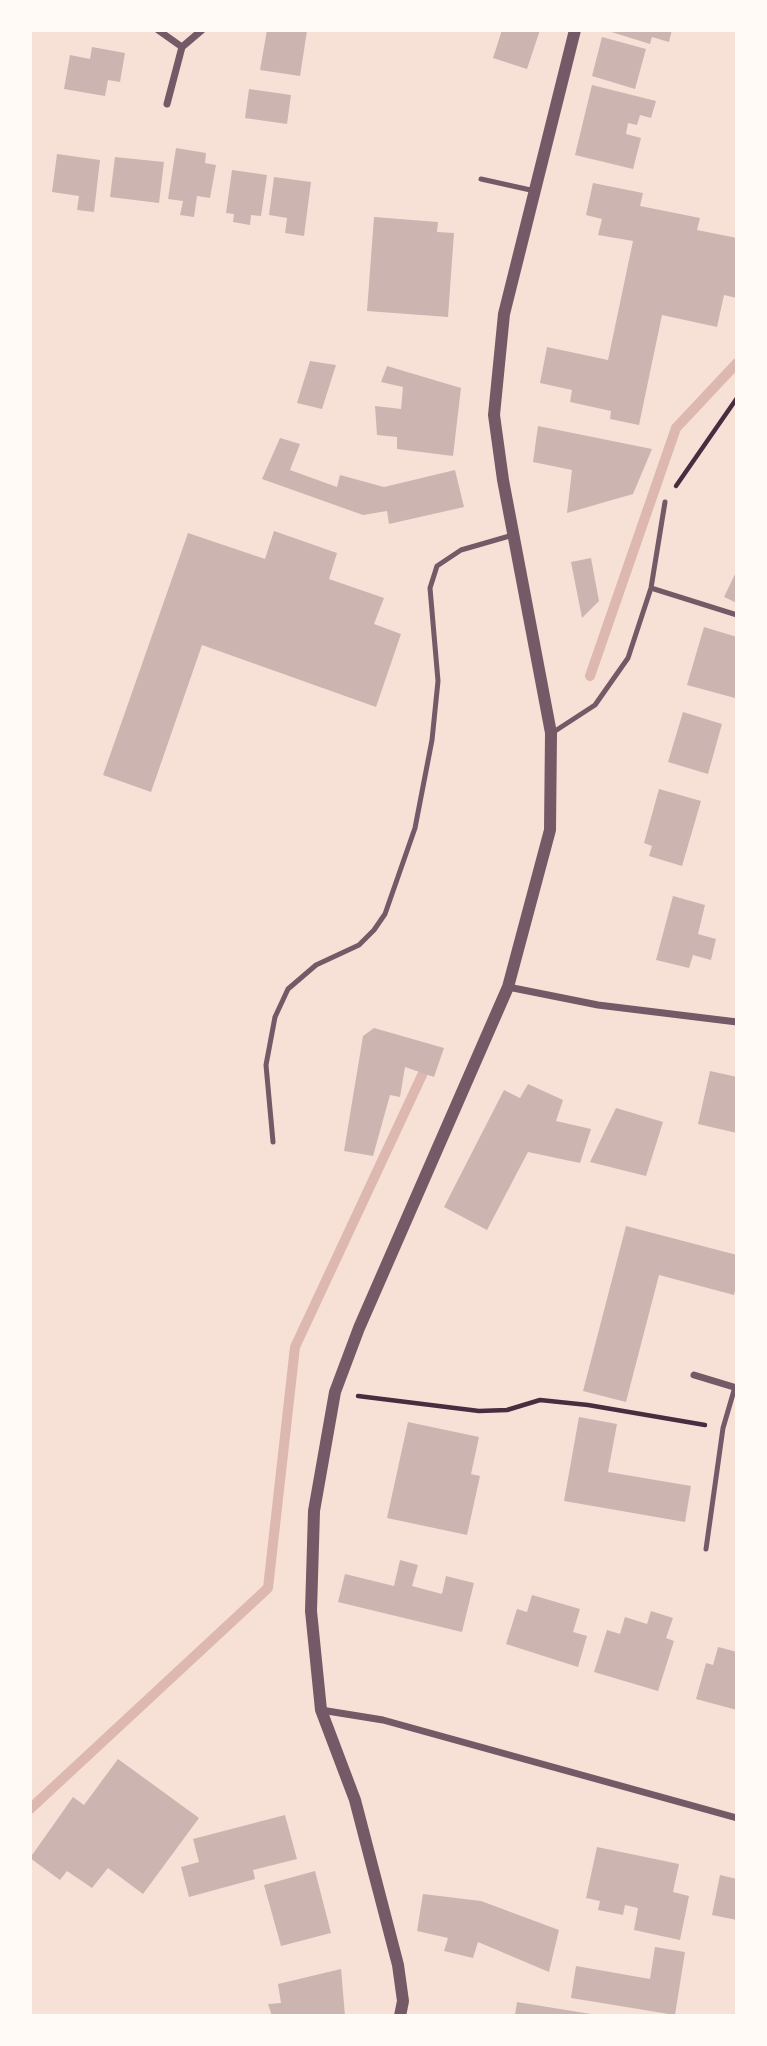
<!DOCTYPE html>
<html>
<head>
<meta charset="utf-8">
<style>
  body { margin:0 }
  #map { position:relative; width:767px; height:2046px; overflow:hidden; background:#f7e1d7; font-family:"Titillium Web",sans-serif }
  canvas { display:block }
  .frame { position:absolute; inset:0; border:32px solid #fffaf5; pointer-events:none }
</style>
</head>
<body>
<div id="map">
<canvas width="767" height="2046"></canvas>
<div class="frame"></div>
</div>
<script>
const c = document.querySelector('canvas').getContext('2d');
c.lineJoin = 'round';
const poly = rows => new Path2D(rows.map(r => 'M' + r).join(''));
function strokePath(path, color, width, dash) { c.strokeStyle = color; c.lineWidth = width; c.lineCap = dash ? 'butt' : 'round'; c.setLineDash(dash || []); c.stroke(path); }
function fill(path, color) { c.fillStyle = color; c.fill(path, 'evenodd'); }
strokePath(poly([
  [590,676,676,428,737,363],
  [30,1809,268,1588,295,1347,423,1073]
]), '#dcb8b0', 10);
fill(poly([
  [267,30,307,31,300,76,260,70],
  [502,30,540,30,527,69,493,58],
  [605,30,672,30,669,42,652,37,650,44],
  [602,37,646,49,635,89,592,76],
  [92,47,125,53,120,82,108,80,105,96,64,89,70,55,90,59],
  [592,85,656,101,651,118,640,115,637,125,628,123,626,134,641,138,633,169,575,155],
  [249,89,291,95,287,124,245,118],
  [176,148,206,153,205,163,216,165,210,198,197,196,194,217,180,215,183,201,168,199],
  [57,154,100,160,94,212,77,210,79,196,52,192],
  [115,157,164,162,159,203,110,197],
  [232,170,267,175,261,216,251,215,250,225,233,222,234,214,226,213],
  [274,177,311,182,304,236,285,233,287,218,269,215],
  [593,183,643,193,640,206,700,218,697,230,737,238,737,298,724,295,717,327,662,315,639,425,610,419,611,411,570,402,572,390,540,383,547,347,608,360,633,241,598,235,602,219,586,215],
  [374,217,438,222,437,232,454,233,448,317,367,311],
  [310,361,336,365,322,409,297,403],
  [387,366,461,388,453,456,397,449,397,437,377,435,375,406,401,409,403,387,381,382],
  [538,426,652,449,633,494,567,513,572,470,533,462],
  [280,438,300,444,290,470,337,487,340,475,384,487,455,470,464,507,389,524,387,511,363,515,262,479],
  [274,531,337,553,329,579,384,598,374,624,401,634,376,707,202,645,151,792,103,775,188,533,265,559],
  [591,558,599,601,582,618,571,562],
  [737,570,737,603,724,597],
  [704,627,737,637,737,689,735,698,687,685],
  [683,712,722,724,708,774,668,762],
  [659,789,701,801,682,866,649,856,652,846,644,843],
  [673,896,705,905,698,934,716,939,711,960,693,955,689,968,656,960],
  [374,1028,444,1048,434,1077,405,1067,400,1097,390,1095,373,1156,344,1151,363,1036],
  [710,1071,737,1077,737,1133,698,1124],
  [528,1084,563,1100,556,1121,591,1129,580,1163,528,1152,487,1230,444,1207,504,1090,520,1098],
  [616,1108,663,1122,646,1176,590,1162],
  [626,1226,737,1255,737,1282,734,1295,659,1275,626,1402,583,1391],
  [579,1417,617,1424,608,1472,691,1486,685,1522,564,1501],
  [408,1422,479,1437,471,1474,480,1476,467,1535,387,1518],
  [400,1560,418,1565,412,1586,442,1594,446,1576,474,1583,462,1632,338,1602,345,1574,394,1586],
  [532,1595,580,1609,573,1632,587,1636,578,1667,506,1644,517,1609,527,1612],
  [651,1611,673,1618,666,1638,674,1641,658,1691,594,1672,607,1630,620,1634,625,1617,647,1624],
  [718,1647,737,1652,737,1710,696,1699,706,1663,713,1665],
  [118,1759,199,1818,143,1894,108,1868,92,1888,67,1871,60,1880,30,1858,73,1797,84,1805],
  [285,1815,297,1859,253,1870,255,1879,189,1897,181,1867,199,1862,193,1839],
  [597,1847,679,1864,673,1892,689,1896,680,1940,634,1930,638,1908,625,1905,623,1915,598,1910,600,1901,586,1898],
  [315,1871,331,1933,281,1946,264,1885],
  [720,1875,737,1879,737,1920,712,1915],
  [423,1894,481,1901,559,1930,549,1972,478,1942,473,1958,444,1951,448,1938,417,1931],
  [655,1947,685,1952,675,2015,571,1998,576,1966,650,1979],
  [341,1969,345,2016,272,2016,268,2004,281,2003,278,1984],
  [517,2002,597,2015,597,2016,515,2015]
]), '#ccb4b1');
strokePath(poly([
  [676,486,737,398],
  [358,1396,479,1411,507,1410,540,1400,588,1405,705,1425]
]), '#4a2c40', 4.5);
strokePath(poly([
  [481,179,535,191],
  [651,588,737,615],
  [552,733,595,705,628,658,651,588,665,502],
  [273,1142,266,1065,275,1017,288,989,316,965,359,945,374,930,385,914,415,828,432,740,438,681,430,588,437,566,461,550,513,535],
  [706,1549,723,1428,735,1387]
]), '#755966', 5);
strokePath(poly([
  [158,30,182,47,167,104],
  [182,47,202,30],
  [508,987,598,1005,737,1022],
  [694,1375,737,1388],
  [321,1710,383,1720,737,1818]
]), '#755966', 7);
strokePath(poly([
  [400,2016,403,2001,398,1965,355,1800,321,1710,311,1611,314,1511,335,1392,359,1328,508,987,550,830,551,733,503,480,494,415,504,314,575,30]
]), '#755966', 12);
</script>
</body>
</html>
